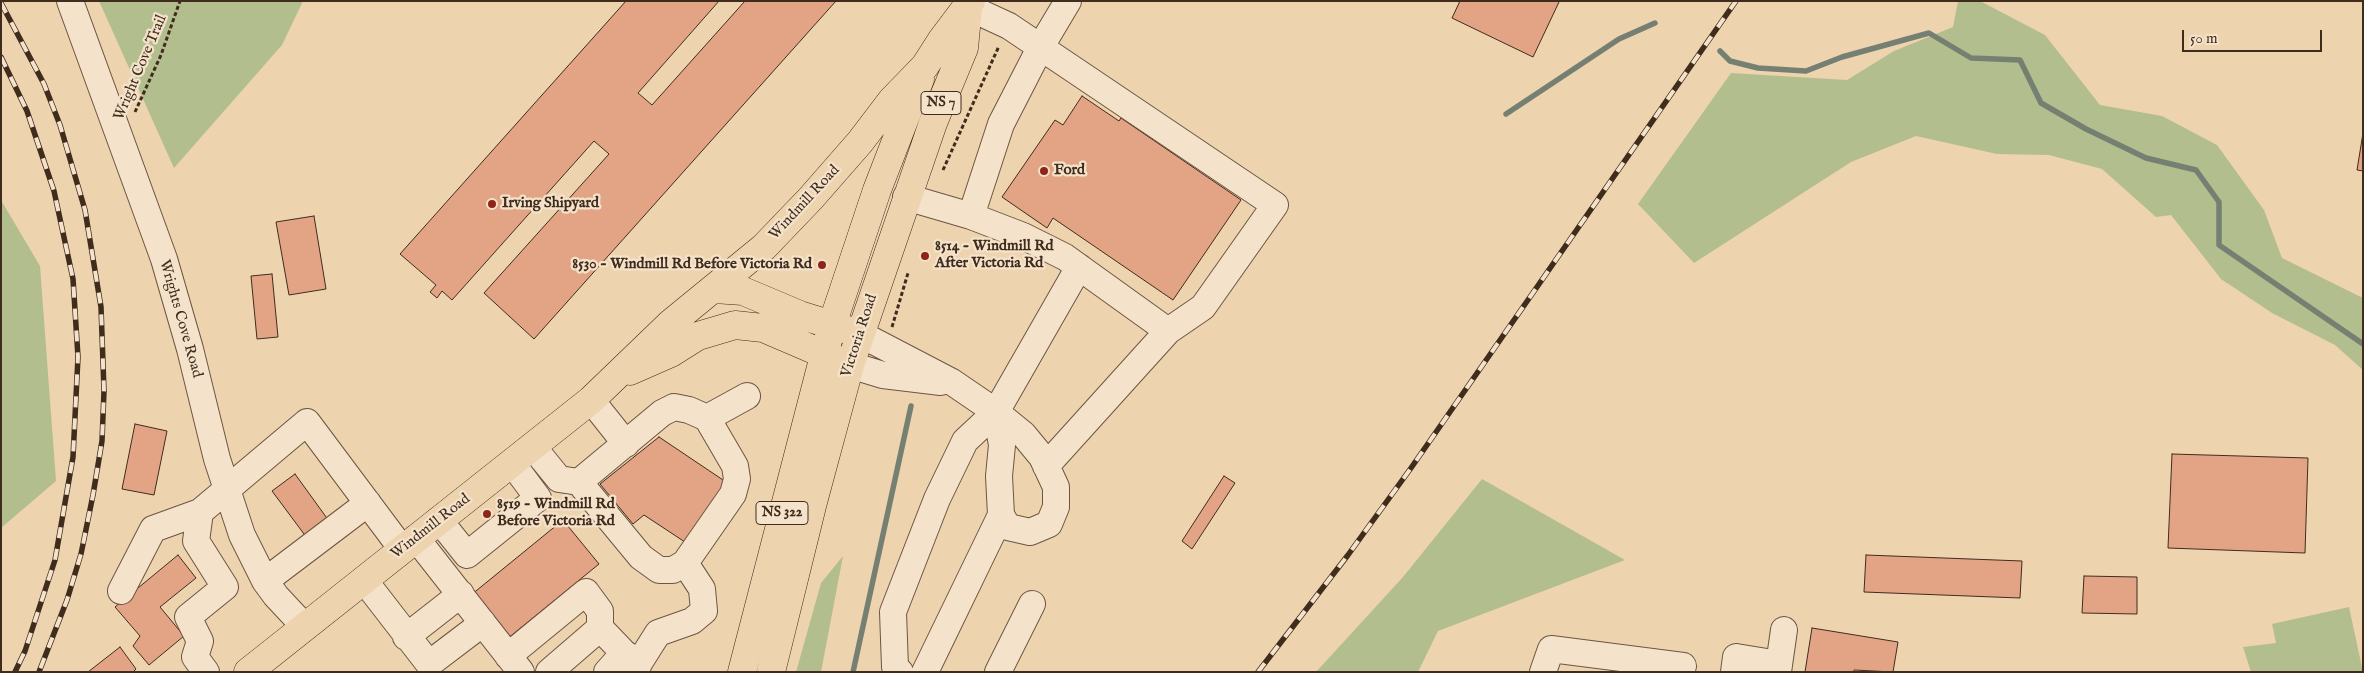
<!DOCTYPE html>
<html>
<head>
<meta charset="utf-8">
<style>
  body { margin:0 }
  #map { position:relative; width:2364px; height:673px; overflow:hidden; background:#eed3af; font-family:"IM FELL English",serif }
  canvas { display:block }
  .frame { position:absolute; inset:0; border:2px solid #402c1d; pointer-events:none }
  .scale { position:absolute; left:2182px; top:30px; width:140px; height:22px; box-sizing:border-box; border:2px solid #402c1d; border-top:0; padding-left:6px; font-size:15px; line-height:18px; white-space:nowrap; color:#402c1d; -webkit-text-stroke:4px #f4e2cb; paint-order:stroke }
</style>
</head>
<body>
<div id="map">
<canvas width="2364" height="673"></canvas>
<div class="frame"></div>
<div class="scale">50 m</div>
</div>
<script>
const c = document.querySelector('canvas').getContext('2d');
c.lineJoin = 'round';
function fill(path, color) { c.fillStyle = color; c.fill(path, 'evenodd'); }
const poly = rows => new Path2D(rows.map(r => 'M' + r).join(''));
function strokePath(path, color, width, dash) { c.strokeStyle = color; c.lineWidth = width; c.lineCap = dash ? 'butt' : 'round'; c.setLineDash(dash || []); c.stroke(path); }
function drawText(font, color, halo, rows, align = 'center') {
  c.font = font + ' "IM FELL English",serif'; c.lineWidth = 4.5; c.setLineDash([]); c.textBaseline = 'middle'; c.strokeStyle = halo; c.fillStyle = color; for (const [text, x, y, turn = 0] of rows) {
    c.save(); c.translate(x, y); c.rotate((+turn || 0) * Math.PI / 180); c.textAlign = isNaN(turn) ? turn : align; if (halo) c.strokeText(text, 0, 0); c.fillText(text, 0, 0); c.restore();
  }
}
fill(poly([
  [99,1,303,1,282,45,174,168],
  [1958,1,1980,1,2045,35,2100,105,2162,116,2217,145,2264,210,2282,258,2363,298,2363,370,2335,345,2272,313,2221,279,2171,215,2156,217,2102,169,2049,155,1997,154,1916,136,1851,162,1694,263,1638,204,1731,73,1847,80,1894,51,1953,27],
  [1,200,40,266,56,481,1,528],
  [1482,479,1625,560,1438,631,1418,672,1316,672,1403,577],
  [843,556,821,672,796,672,821,583],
  [2349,607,2363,672,2251,672,2243,647,2276,643,2272,624]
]), '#b3be8f');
strokePath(poly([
  [1720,51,1730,61,1758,68,1806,71,1842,57,1929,33,1971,58,2020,60,2041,103,2086,129,2146,158,2196,170,2219,202,2219,245,2363,344],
  [1506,114,1619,39,1655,23],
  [853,672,911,406]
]), '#758072', 5.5);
const building = poly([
  [626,1,719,1,638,93,652,105,745,1,836,1,534,339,484,293,609,154,594,141,452,300,442,291,437,298,430,292,436,285,400,254,626,1],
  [1460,1,1559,1,1559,2,1533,57,1452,18,1460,1],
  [1082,96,1119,121,1121,118,1241,200,1173,300,1053,218,1047,228,1002,197,1055,120,1063,125,1082,96],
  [2363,133,2363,171,2357,170,2363,133],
  [314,216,326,289,289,295,276,222,314,216],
  [272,274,278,337,257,339,251,276,272,274],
  [135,424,167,431,154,495,122,489,135,424],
  [659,437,732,486,691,546,644,515,633,524,600,484,659,437],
  [2172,454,2308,458,2305,553,2168,548,2172,454],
  [295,474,329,521,307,538,272,491,295,474],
  [1224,476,1235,483,1192,549,1182,541,1224,476],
  [563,520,599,564,507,639,471,595,563,520],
  [178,555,196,578,160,607,184,636,149,665,133,646,140,636,115,607,178,555],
  [1866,555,2022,561,2020,598,1864,592,1866,555],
  [2084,576,2137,577,2137,614,2082,613,2084,576],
  [1812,628,1898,642,1893,672,1854,670,1854,672,1805,672,1812,628],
  [120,647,136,669,133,672,88,672,120,647]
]);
fill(building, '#e3a486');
strokePath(building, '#402c1d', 1);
const minor = poly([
  [70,1,164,259,190,349,217,459,242,535,265,581,276,596,304,626],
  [968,7,1009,26,1275,205,1203,307,1168,331,1046,466],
  [906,197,971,216,1023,236,1065,257,1168,331],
  [971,216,1001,124,1040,48,1068,1],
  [860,334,952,382,996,412,1023,434,1042,457,1056,487,1056,507,1049,524,1030,532,1008,527,1001,515,999,476,1002,445,996,412],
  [850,365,883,375,941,382],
  [591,400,626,444],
  [707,418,747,396],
  [533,447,559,479,579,482,641,557,659,570,673,570,685,563,733,494,737,479,735,466,707,418,689,410,674,407,662,413,579,482],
  [200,512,196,541,225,587,188,617,200,641,195,657,206,672],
  [439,520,467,555,538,498,512,463],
  [416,538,521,672],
  [364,580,429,664,483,623],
  [265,581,368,503],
  [121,591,153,529,200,512,307,422,402,549],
  [406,637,461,594],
  [508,656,586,592,600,611,600,628],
  [639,663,658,633,692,621,704,611,702,589,685,563],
  [549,672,600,628,624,653,639,663,636,672],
  [607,672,624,653],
  [900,672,895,667,893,612,937,499,965,441,996,412,1079,267],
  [925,672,1001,515],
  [998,672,1032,604],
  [1543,672,1551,649,1683,666],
  [1734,672,1736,657,1779,664],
  [1778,672,1784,630]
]);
const major = poly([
  [714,289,743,291,800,315,848,330],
  [630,371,671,353,698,336,735,325,763,328,840,361],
  [248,672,591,400,671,323,764,247,811,198,860,142,892,100,925,66,941,41,971,1],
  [742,672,832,325,877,190,920,79],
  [771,672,813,502,850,365,933,123,964,48,968,7]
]);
strokePath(minor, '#6c5642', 28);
strokePath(major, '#402c1d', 29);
strokePath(poly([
  [135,112,161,55,180,1],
  [943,170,999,46],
  [892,327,908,273]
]), '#402c1d', 3, [4, 2.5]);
strokePath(minor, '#f4e2cb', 26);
strokePath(major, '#eed3af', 28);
const rail = poly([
  [1,3,44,84,60,125,85,210,101,307,104,391,102,441,93,495,81,554,67,600,39,672],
  [1,57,27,111,54,191,73,279,78,357,73,457,55,560,25,651,15,672],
  [1258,672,1348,555,1411,468,1736,1]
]);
strokePath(rail, '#402c1d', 5.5);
strokePath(rail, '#f4e2cb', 4, [11]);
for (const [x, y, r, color] of [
  [1044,171,5,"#8f2418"],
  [492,204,5,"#8f2418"],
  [925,256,5,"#8f2418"],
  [822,265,5,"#8f2418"],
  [487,514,5,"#8f2418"]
]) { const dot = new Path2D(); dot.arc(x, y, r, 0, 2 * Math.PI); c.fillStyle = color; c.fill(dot); strokePath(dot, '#f4e2cb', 2); }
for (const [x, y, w] of [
  [941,103,40],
  [782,513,52]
]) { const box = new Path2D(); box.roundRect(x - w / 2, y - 11.5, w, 23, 4); c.fillStyle = '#f4e2cb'; c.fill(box); strokePath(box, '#402c1d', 1); }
drawText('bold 14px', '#402c1d', null, [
  ["NS 7",941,103],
  ["NS 322",782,513]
]);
drawText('15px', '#402c1d', '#f4e2cb', [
  ["Wright Cove Trail",141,68,-67],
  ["Windmill Road",805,203,-47],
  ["Wrights Cove Road",180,319,74],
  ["Victoria Road",860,336,-72],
  ["Windmill Road",431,527,-38]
]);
drawText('bold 15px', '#402c1d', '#f4e2cb', [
  ["Ford",1054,171],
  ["Irving Shipyard",502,204],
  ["8514 - Windmill Rd",935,247],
  ["After Victoria Rd",935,264],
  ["8530 - Windmill Rd Before Victoria Rd",812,265,"right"],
  ["8519 - Windmill Rd",497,505],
  ["Before Victoria Rd",497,522]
], 'left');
</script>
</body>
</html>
